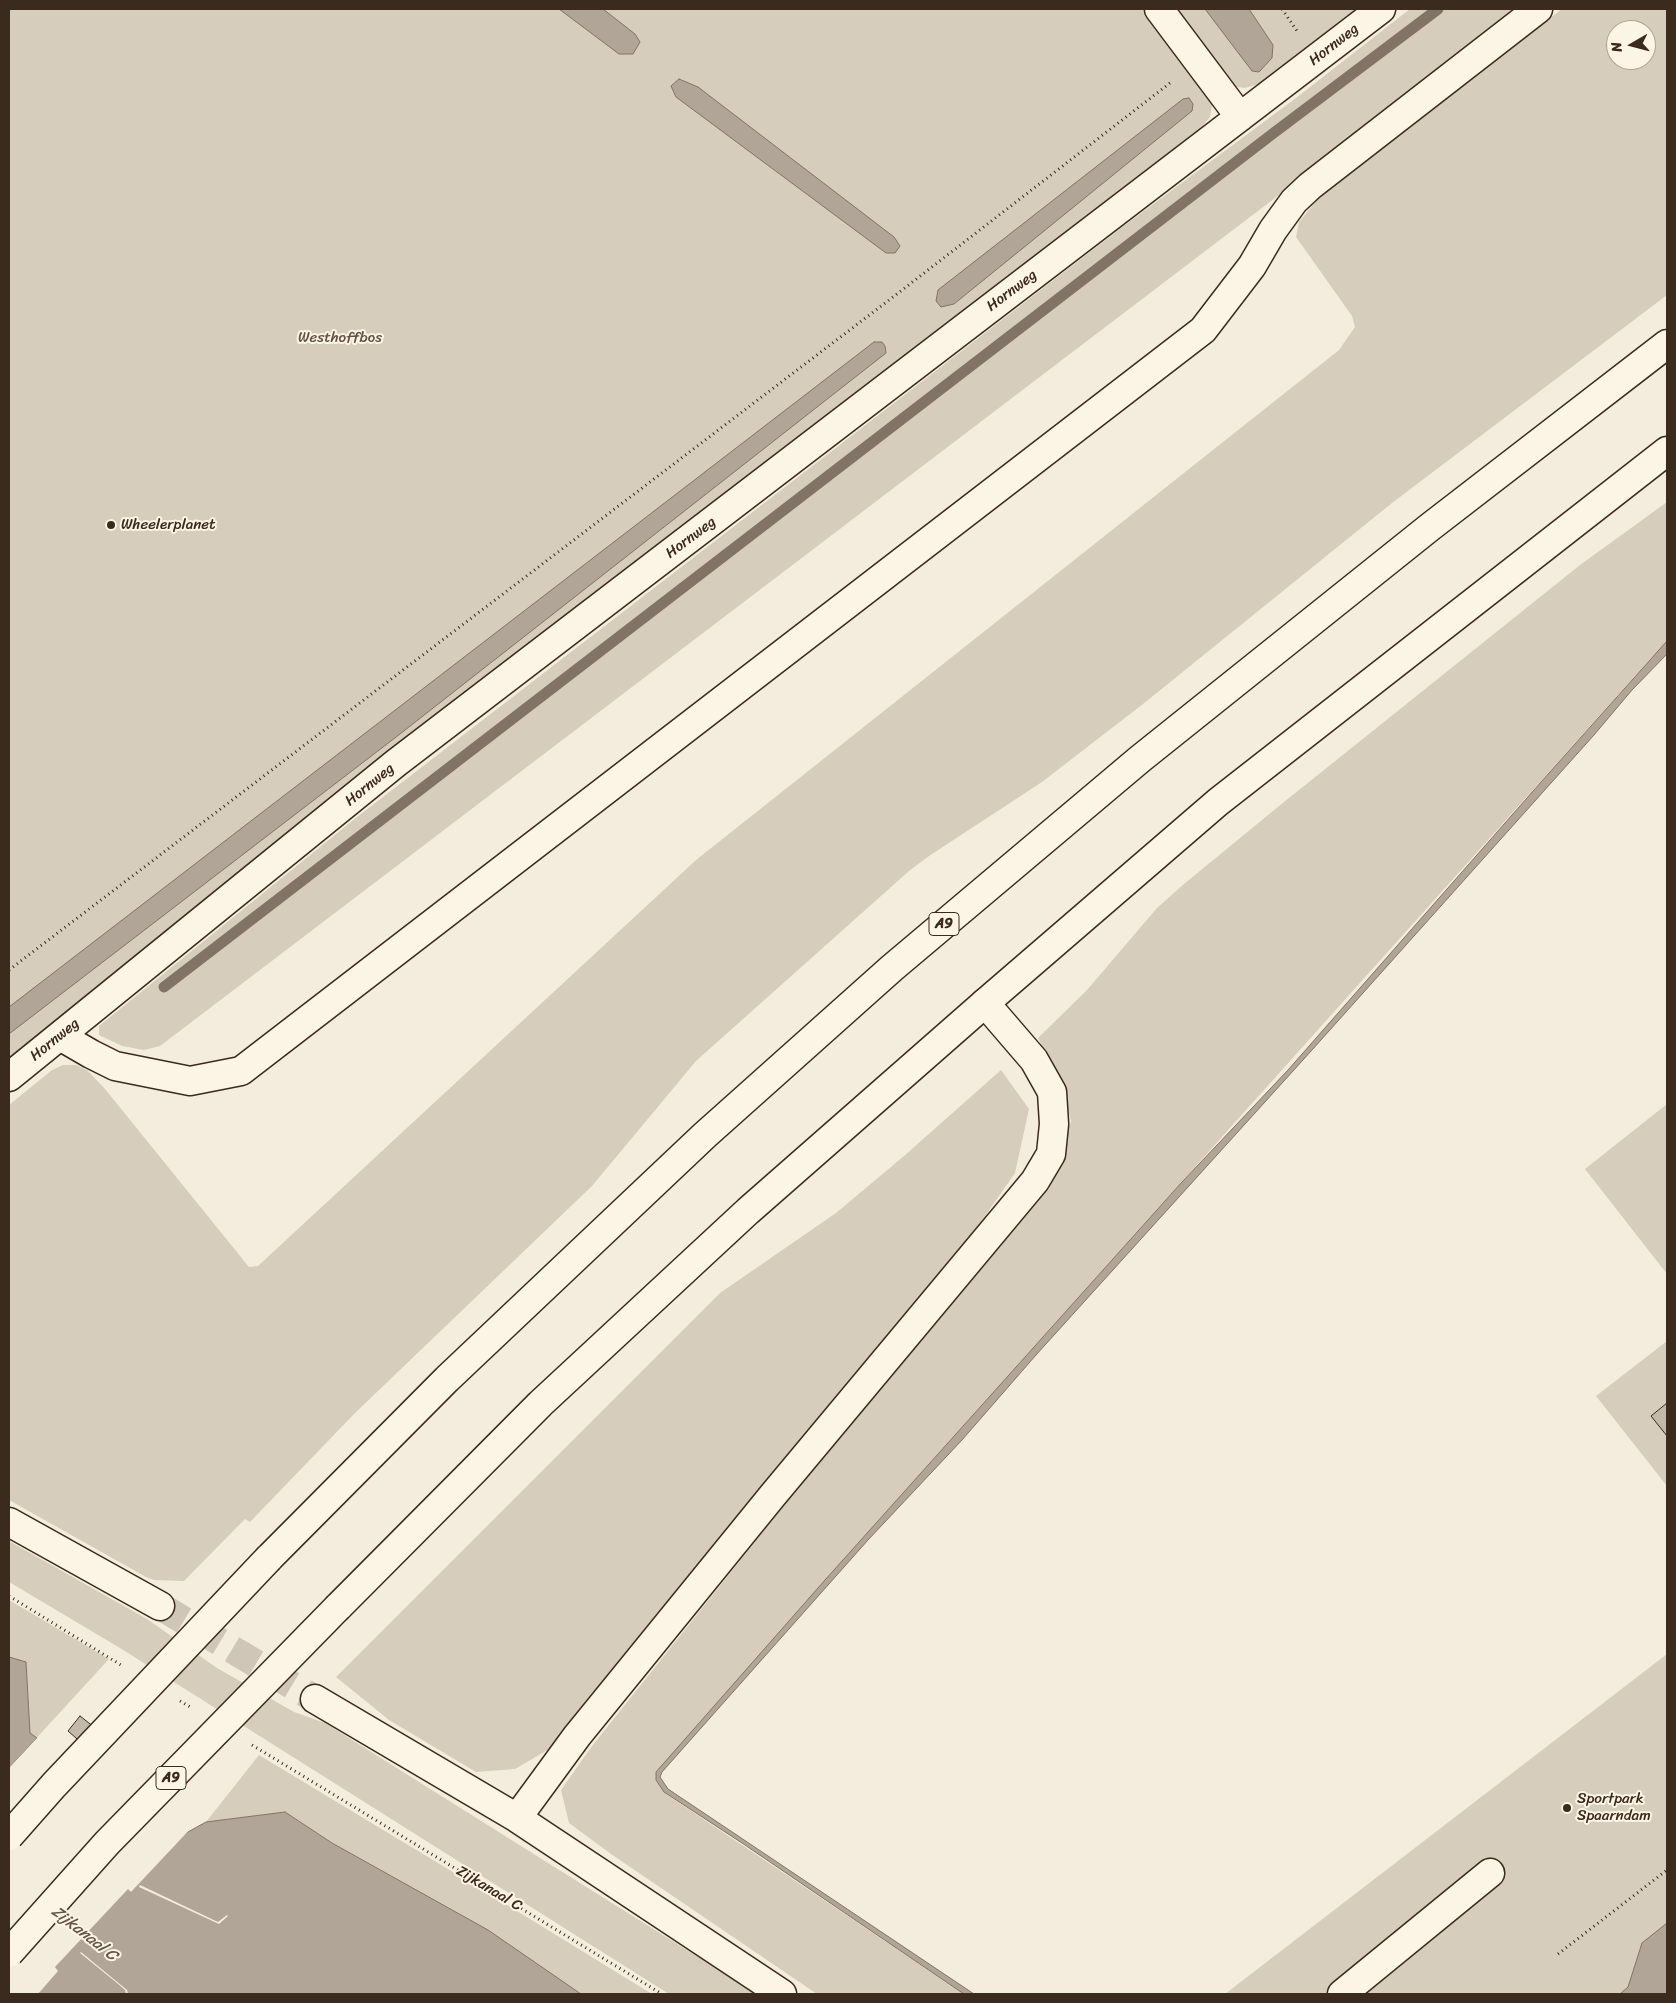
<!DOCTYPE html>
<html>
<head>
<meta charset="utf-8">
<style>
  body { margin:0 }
  #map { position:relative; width:1676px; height:2003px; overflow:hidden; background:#f4eddd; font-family:Sriracha,sans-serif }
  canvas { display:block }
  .frame { position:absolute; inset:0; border:10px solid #3b2a1e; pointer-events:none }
  .north { position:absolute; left:1606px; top:20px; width:50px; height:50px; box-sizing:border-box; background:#fcf5e5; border:1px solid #afa495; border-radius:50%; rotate:262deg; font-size:14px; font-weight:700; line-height:20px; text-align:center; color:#3b2a1e }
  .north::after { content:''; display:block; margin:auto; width:18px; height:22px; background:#3b2a1e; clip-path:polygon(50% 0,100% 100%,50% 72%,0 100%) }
</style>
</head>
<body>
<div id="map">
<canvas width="1676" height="2003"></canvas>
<div class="frame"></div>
<div class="north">N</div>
</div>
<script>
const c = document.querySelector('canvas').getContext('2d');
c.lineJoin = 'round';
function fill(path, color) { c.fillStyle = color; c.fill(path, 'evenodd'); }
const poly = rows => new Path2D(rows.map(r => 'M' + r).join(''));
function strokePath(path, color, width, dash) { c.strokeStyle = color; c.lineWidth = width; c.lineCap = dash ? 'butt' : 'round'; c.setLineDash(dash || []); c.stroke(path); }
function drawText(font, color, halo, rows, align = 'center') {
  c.font = font + ' Sriracha,sans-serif'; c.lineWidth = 4; c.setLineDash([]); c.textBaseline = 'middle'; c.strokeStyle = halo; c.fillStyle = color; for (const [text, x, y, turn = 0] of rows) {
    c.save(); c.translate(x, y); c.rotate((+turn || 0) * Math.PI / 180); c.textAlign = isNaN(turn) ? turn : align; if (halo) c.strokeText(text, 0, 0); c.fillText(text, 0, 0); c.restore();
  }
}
fill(poly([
  [9,9,1145,9,1206,91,1210,98,1212,106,1210,117,1194,136,9,1064],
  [1174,9,1360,9,1266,82,1245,88,1237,87,1229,83],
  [1410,9,1517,9,1291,184,1279,195,160,1046,144,1050,122,1046,99,1035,99,1026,357,817,1121,228,1296,98],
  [1562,9,1667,9,1667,295,1392,503,1143,704,1042,782,929,856,909,871,696,1061,592,1186,355,1413,250,1522,245,1519,184,1581,154,1580,146,1577,9,1500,9,1105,52,1070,63,1065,76,1065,87,1070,105,1089,249,1267,258,1266,696,860,1339,350,1355,327,1352,316,1296,237,1299,222,1321,195,1362,162],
  [1616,30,1646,30,1646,60,1616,60],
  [1667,502,1667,651,1652,657,825,1580,667,1761,656,1780,666,1794,964,1994,817,1994,611,1854,569,1823,561,1790,592,1746,806,1478,1049,1189,1071,1121,1062,1086,1038,1038,1087,990,1157,908,1184,884,1279,806,1580,565],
  [1001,1070,1029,1109,1015,1173,962,1249,556,1745,515,1769,476,1772,389,1720,336,1677,720,1293,836,1213,904,1156],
  [1667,1104,1667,1274,1585,1169],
  [1667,1341,1667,1486,1596,1396],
  [9,1541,147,1619,217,1668,294,1712,325,1723,757,1994,669,1994,120,1648,9,1582],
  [9,1600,109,1659,9,1768],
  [1667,1654,1667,1962,1626,1994,1225,1994],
  [259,1755,491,1895,652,1994,581,1994,487,1930,332,1843,285,1812,206,1822]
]), '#d6cdbd');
const water = poly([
  [559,9,603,9,635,34,640,42,633,54,619,54,559,9],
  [1205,9,1249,9,1273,45,1272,58,1259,72,1252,71,1205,9],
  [679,79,698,87,894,237,900,246,895,253,886,253,676,97,671,86,679,79],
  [1189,98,1193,104,1192,111,954,304,941,307,936,301,938,290,1183,99,1189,98],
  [874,342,882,342,885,346,886,353,400,734,9,1034,9,1007,874,342],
  [1667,641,1667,654,1632,690,1594,735,1312,1050,1036,1355,962,1440,868,1540,662,1772,660,1777,668,1789,974,1994,964,1994,742,1843,664,1792,656,1780,656,1772,825,1580,1182,1182,1288,1070,1541,782,1667,641],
  [9,1657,26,1662,30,1733,37,1738,9,1768,9,1657],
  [285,1812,332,1843,488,1930,581,1994,9,1994,168,1843,206,1822,285,1812],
  [1667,1923,1667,1994,1620,1994,1628,1987,1642,1943,1667,1923]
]);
fill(water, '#b0a596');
strokePath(water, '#817466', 1);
fill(poly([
  [39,1736,39,1740,9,1771,9,1768],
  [47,1741,104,1789,169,1840,193,1826,131,1892,128,1889,55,1967,58,1971,38,1994,9,1994,9,1782],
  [140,1885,218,1922,227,1915,228,1916,219,1924,139,1887],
  [81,1952,127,1990,128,1994,126,1994,125,1990,117,1983,80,1953]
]), '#f4eddd');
strokePath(poly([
  [164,987,1271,135,1438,9]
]), '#817466', 11);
const building = poly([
  [1667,1403,1667,1436,1651,1416,1667,1403],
  [80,1716,99,1731,85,1746,68,1731,80,1716]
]);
fill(building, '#c3b9aa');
strokePath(building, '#3b2a1e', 1);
strokePath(poly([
  [160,1606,315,1699]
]), '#cfc6b7', 28, [28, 14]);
const minor = poly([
  [1159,9,1240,117],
  [60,1036,91,1054,115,1066,190,1081,241,1071,1203,330,1252,266,1273,230,1294,201,1310,186,1538,9],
  [9,1077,396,763,1381,9],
  [9,1522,160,1606],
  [315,1699,517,1818,782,1994],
  [517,1818,577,1736,773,1495,1035,1181,1051,1154,1054,1124,1052,1092,1034,1060,985,1003],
  [1342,1994,1490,1873]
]);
const highway = poly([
  [269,1558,447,1379,705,1135,892,968,1140,759,1430,527,1667,344],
  [338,1607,540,1404,748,1211,985,1003,1218,802,1667,451]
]);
strokePath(minor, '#3b2a1e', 31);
strokePath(highway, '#3b2a1e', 31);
strokePath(poly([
  [1282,9,1297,31],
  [9,970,897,294,1170,83],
  [9,1596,121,1665],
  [180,1701,192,1708],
  [252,1745,662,1994],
  [1558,1954,1667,1870]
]), '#3b2a1e', 3, [1, 4]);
strokePath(minor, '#fcf5e5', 28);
strokePath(highway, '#fcf5e5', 28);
const highwayBridge = poly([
  [9,1836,54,1785,269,1558],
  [9,1953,107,1843,338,1607]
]);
strokePath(highwayBridge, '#3b2a1e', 31, []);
strokePath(highwayBridge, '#fcf5e5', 28);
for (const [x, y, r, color] of [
  [111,525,5,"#3b2a1e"],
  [1567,1808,5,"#3b2a1e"]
]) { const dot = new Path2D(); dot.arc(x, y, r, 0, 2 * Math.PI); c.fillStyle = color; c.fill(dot); strokePath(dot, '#fcf5e5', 2); }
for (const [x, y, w] of [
  [944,924,30],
  [171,1778,30]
]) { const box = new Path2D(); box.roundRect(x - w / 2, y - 11.5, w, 23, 4); c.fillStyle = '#fcf5e5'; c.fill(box); strokePath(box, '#3b2a1e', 1); }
drawText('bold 14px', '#3b2a1e', null, [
  ["A9",944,924],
  ["A9",171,1778]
]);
drawText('15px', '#3b2a1e', '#fcf5e5', [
  ["Hornweg",1334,45,-38],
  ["Hornweg",1012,291,-37],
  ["Hornweg",691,538,-37],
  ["Hornweg",370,785,-39],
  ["Hornweg",55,1040,-39],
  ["Zijkanaal C",489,1889,31]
]);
drawText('15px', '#625346', '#fcf5e5', [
  ["Westhoffbos",340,338]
]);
drawText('15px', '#3b2a1e', '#fcf5e5', [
  ["Wheelerplanet",121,525],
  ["Sportpark",1577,1799],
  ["Spaarndam",1577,1816]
], 'left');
drawText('italic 16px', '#645548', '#fcf5e5', [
  ["Zijkanaal C",84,1934,38]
]);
</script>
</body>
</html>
